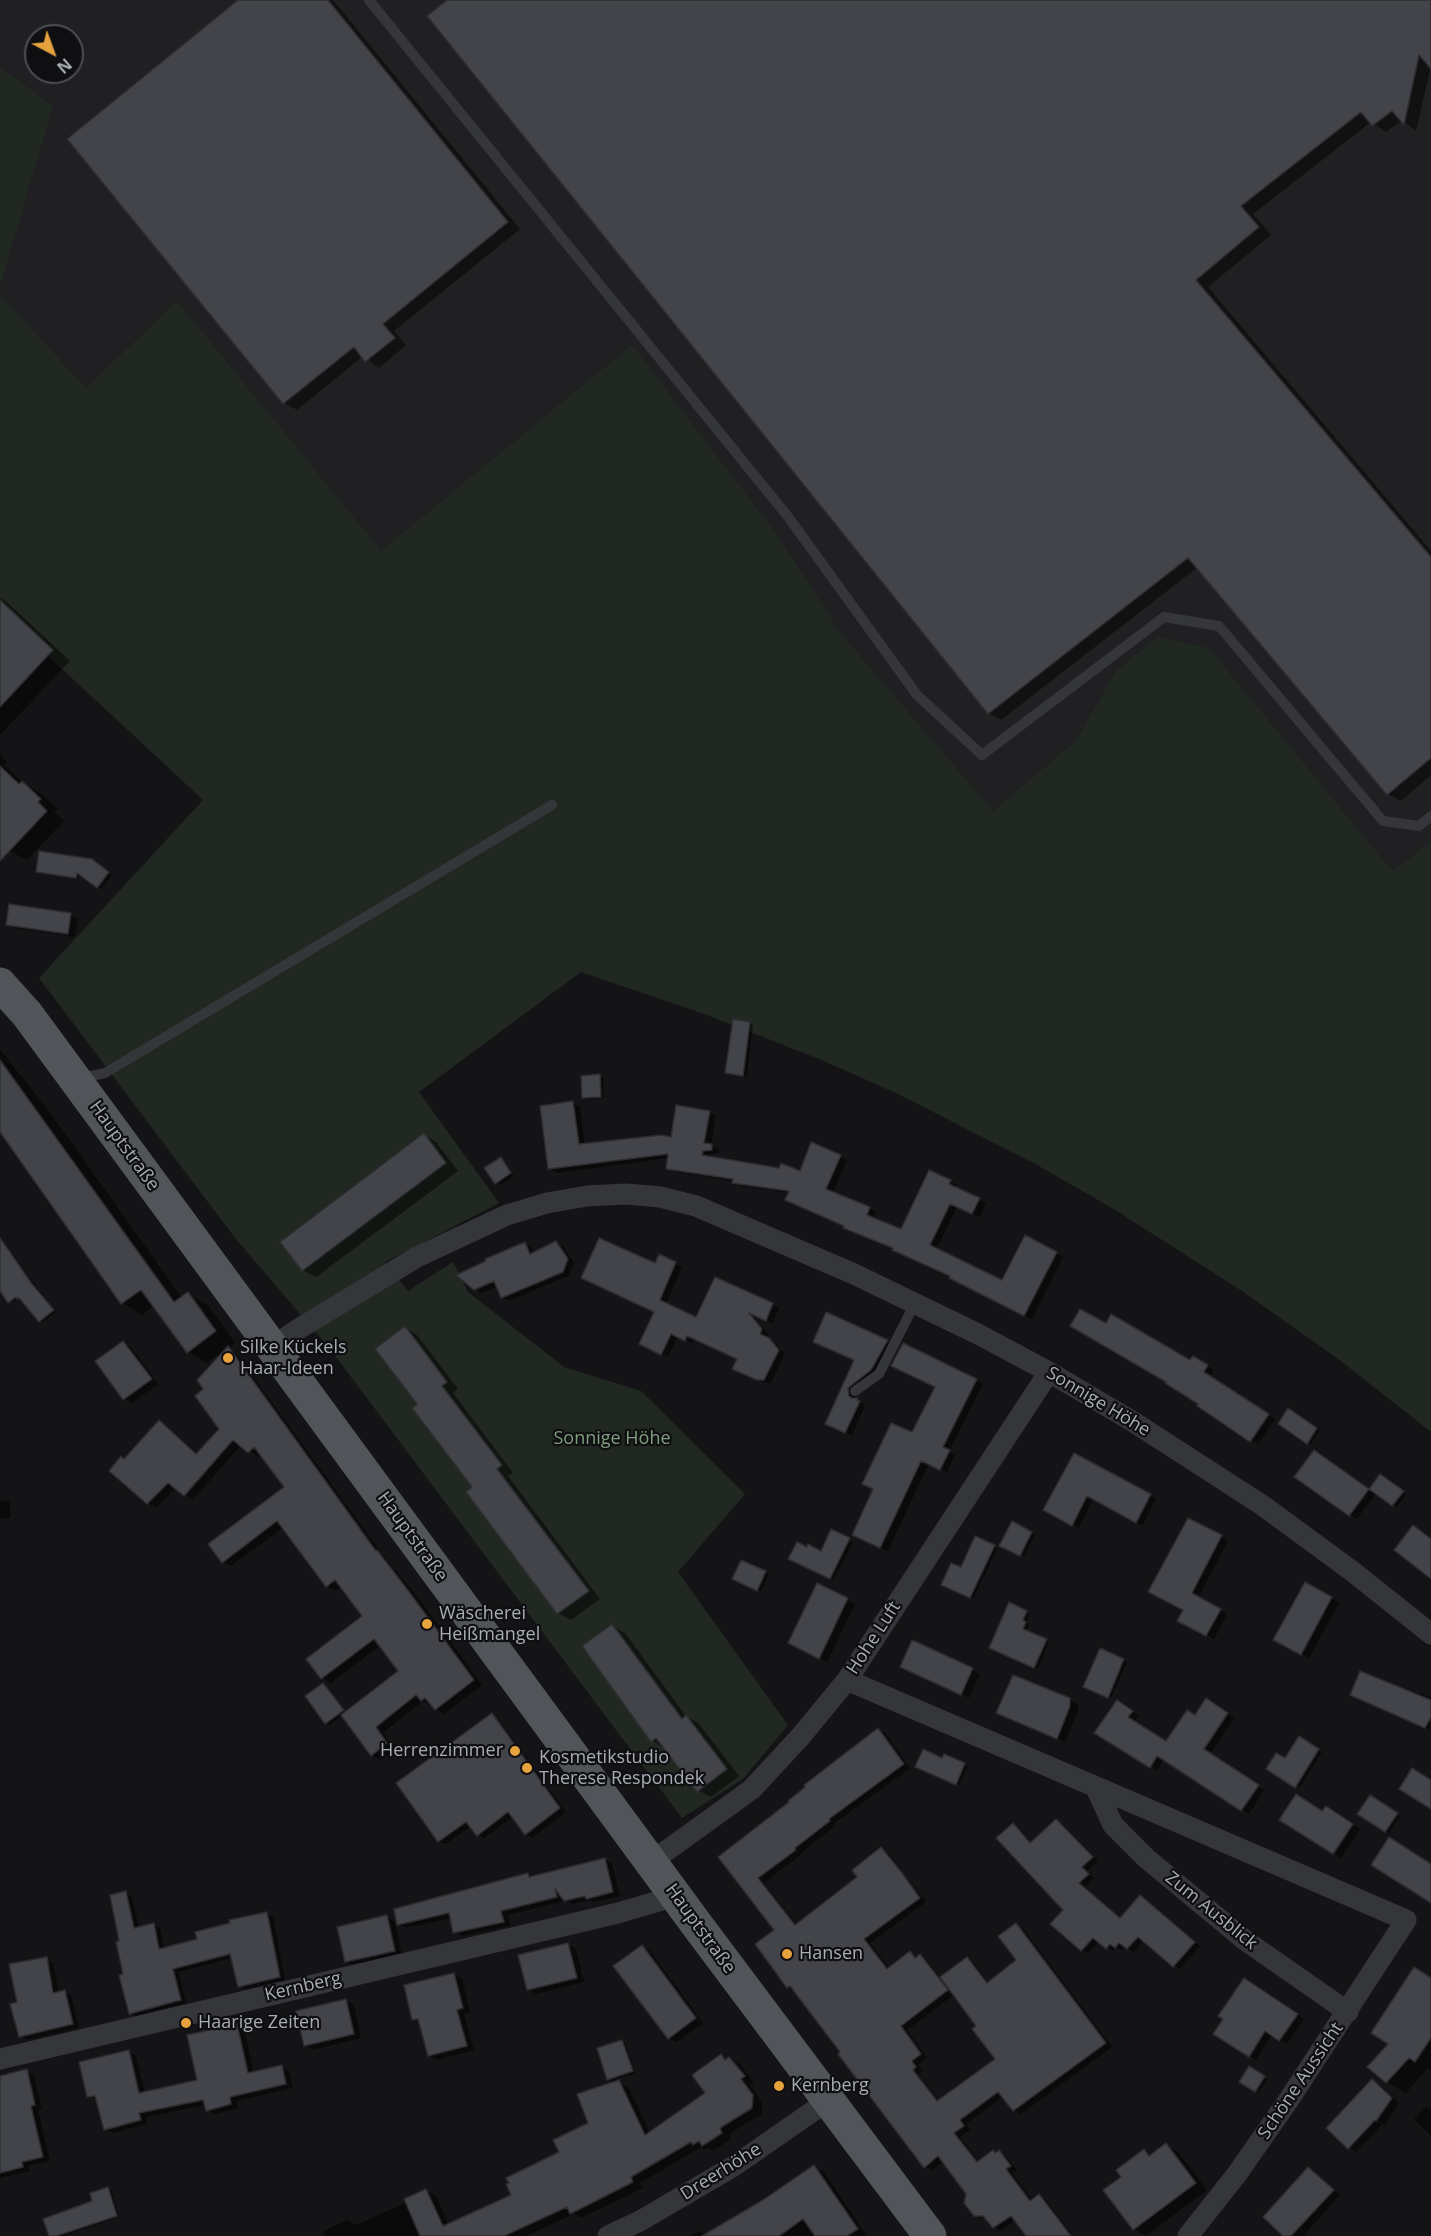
<!DOCTYPE html>
<html>
<head>
<meta charset="utf-8">
<style>
  body { margin:0 }
  #map { position:relative; width:1431px; height:2236px; overflow:hidden; background:#141416; font-family:"Open Sans",sans-serif }
  canvas { display:block }
  .north { position:absolute; left:24px; top:24px; width:60px; height:60px; box-sizing:border-box; background:#0f0f11; border:2px solid #4c4e53; border-radius:50%; rotate:139deg; font-size:16px; font-weight:700; line-height:24px; text-align:center; color:#a7acb5 }
  .north::after { content:''; display:block; margin:auto; width:21px; height:27px; background:#e6a23c; clip-path:polygon(50% 0,100% 100%,50% 72%,0 100%) }
</style>
</head>
<body>
<div id="map">
<canvas width="1431" height="2236"></canvas>
<div class="north">N</div>
</div>
<script>
const c = document.querySelector('canvas').getContext('2d');
c.lineJoin = 'round';
function fill(path, color) { c.fillStyle = color; c.fill(path, 'evenodd'); }
const poly = rows => new Path2D(rows.map(r => 'M' + r).join(''));
function strokePath(path, color, width, dash) { c.strokeStyle = color; c.lineWidth = width; c.lineCap = dash ? 'butt' : 'round'; c.setLineDash(dash || []); c.stroke(path); }
function drawText(font, color, halo, rows, align = 'center') {
  c.font = font + ' "Open Sans",sans-serif'; c.lineWidth = 4.5; c.setLineDash([]); c.textBaseline = 'middle'; c.strokeStyle = halo; c.fillStyle = color; for (const [text, x, y, turn = 0] of rows) {
    c.save(); c.translate(x, y); c.rotate((+turn || 0) * Math.PI / 180); c.textAlign = isNaN(turn) ? turn : align; if (halo) c.strokeText(text, 0, 0); c.fillText(text, 0, 0); c.restore();
  }
}
fill(poly([
  [0,0,1431,0,1431,1252,95,700,0,611],
  [36,36,72,36,72,72,36,72]
]), '#202022');
fill(poly([
  [1,68,53,106,0,286,0,69],
  [0,295,86,388,177,301,381,551,632,345,778,536,841,634,993,811,1076,741,1116,671,1158,637,1209,648,1392,871,1431,842,1431,1432,1337,1358,1239,1289,1112,1208,1037,1165,898,1094,819,1059,707,1015,581,972,419,1092,499,1203,385,1262,408,1291,453,1262,468,1292,564,1367,641,1391,745,1494,678,1572,788,1725,743,1779,682,1818,330,1349,235,1238,39,978,203,800,0,611]
]), '#202821');
fill(poly([
  [241,0,333,0,520,229,394,331,406,345,379,368,363,356,297,410,284,403,70,140],
  [450,0,1431,0,1431,66,1416,131,1402,120,1386,132,1371,122,1253,214,1271,235,1208,287,1431,551,1431,775,1401,801,1388,794,1198,567,1001,720,989,713],
  [0,598,7,602,70,661,0,735],
  [0,755,7,762,4,765,22,782,40,793,58,809,54,812,64,821,27,860,0,846],
  [96,863,112,875,101,889,80,873,79,878,38,871],
  [70,915,78,919,75,937,15,928,7,924],
  [750,1023,753,1025,747,1077,730,1075,727,1073],
  [0,1049,52,1115,182,1298,188,1294,208,1305,235,1343,228,1348,236,1353,382,1554,419,1599,482,1685,444,1714,423,1701,383,1733,395,1749,380,1760,372,1755,343,1715,330,1725,326,1723,324,1685,346,1713,400,1671,381,1645,331,1683,322,1678,308,1659,364,1616,342,1586,335,1591,327,1586,284,1527,231,1566,223,1562,286,1487,261,1453,258,1457,241,1445,193,1500,176,1488,156,1508,148,1503,125,1460,160,1422,168,1427,198,1455,220,1429,205,1389,222,1354,221,1353,207,1363,188,1352,154,1306,142,1315,122,1303,0,1127],
  [599,1076,603,1078,604,1098,587,1100,584,1098],
  [573,1103,580,1107,585,1145,672,1139,709,1112,716,1116,711,1145,719,1150,718,1153,710,1154,709,1158,800,1173,812,1144,847,1160,833,1193,869,1208,876,1212,873,1220,902,1231,950,1181,957,1185,955,1188,986,1203,980,1217,957,1207,936,1250,1003,1282,1026,1237,1063,1257,1032,1319,894,1249,852,1231,790,1193,741,1186,734,1181,675,1172,668,1168,669,1158,557,1173,550,1168],
  [424,1135,436,1142,458,1171,316,1277,303,1270,282,1242],
  [501,1159,514,1176,500,1185,486,1168],
  [556,1243,563,1246,574,1263,570,1275,509,1301,502,1297,498,1286,482,1293,475,1289,525,1244,531,1247,534,1254],
  [9,1251,56,1312,43,1322,22,1300,19,1298,14,1302,11,1300,0,1286,0,1258],
  [660,1256,682,1267,666,1305,697,1319,716,1279,779,1308,773,1323,752,1314,768,1334,766,1338,776,1344,785,1354,771,1383,765,1383,741,1372,738,1359,694,1339,692,1343,678,1336,668,1357,647,1347,656,1312,656,1265],
  [1106,1325,1191,1362,1193,1358,1214,1370,1210,1377,1275,1419,1258,1444,1168,1381],
  [405,1328,417,1335,458,1389,453,1393,513,1473,508,1476,600,1599,571,1620,558,1613,468,1492,475,1488,419,1405],
  [123,1342,131,1347,158,1384,132,1403,124,1399],
  [887,1342,894,1345,878,1374,855,1391,856,1399,864,1403,865,1406,852,1435,833,1427,855,1360],
  [904,1345,983,1384,949,1452,955,1455,947,1472,929,1463,888,1551,860,1538,937,1387],
  [1289,1410,1320,1431,1311,1444,1280,1423],
  [1074,1455,1156,1499,1142,1526,1094,1498,1079,1528,1045,1510],
  [1321,1456,1370,1491,1380,1476,1406,1494,1397,1507,1376,1493,1357,1519,1296,1477],
  [0,1500,10,1502,10,1518,0,1518],
  [1188,1520,1228,1541,1198,1598,1227,1614,1214,1639,1179,1620,1184,1609],
  [1013,1523,1035,1535,1024,1556,1001,1545],
  [832,1531,853,1542,833,1580,790,1559,822,1553],
  [975,1538,997,1549,973,1599,946,1586,961,1569],
  [765,1572,769,1574,761,1591,734,1578],
  [1306,1584,1339,1603,1309,1658,1275,1639],
  [817,1585,855,1604,827,1662,797,1647],
  [1010,1604,1030,1614,1026,1623,1029,1625,1026,1632,1049,1642,1038,1669,994,1649],
  [612,1626,625,1633,686,1716,699,1724,739,1776,711,1797,698,1790,664,1748,652,1740],
  [913,1642,980,1674,969,1698,909,1671],
  [1101,1650,1127,1662,1111,1698,1088,1689],
  [1421,1693,1431,1698,1429,1729,1355,1697,1419,1696],
  [1070,1700,1078,1704,1078,1711,1065,1742,997,1713],
  [1213,1704,1234,1718,1210,1754,1264,1790,1249,1814,1164,1759,1157,1770,1096,1732,1124,1706,1139,1716,1134,1722,1167,1743],
  [492,1715,498,1719,566,1812,532,1838,526,1834,513,1817,484,1838,478,1835,471,1826,446,1844,439,1841],
  [878,1729,885,1733,910,1768,835,1823,836,1825,801,1853,802,1854,764,1883,797,1925,860,1877,881,1849,888,1853,926,1902,870,1943,890,1969,910,1953,918,1958,920,1956,927,1960,941,1978,967,1959,974,1963,989,1983,1018,1960,1016,1925,1023,1929,1112,2047,1021,2114,1014,2110,1004,2096,966,2124,970,2130,960,2137,979,2162,999,2152,1006,2156,1017,2170,1012,2173,1033,2201,1039,2196,1046,2200,1073,2236,1028,2236,1016,2220,1001,2231,994,2227,988,2219,982,2219,975,2215,968,2193,944,2161,932,2170,925,2166,842,2053,795,1990,788,1987,776,1931,720,1857,791,1802],
  [942,1985,952,1991,952,1994,941,1988],
  [955,1994,978,2026,998,2059,939,2101,918,2074,922,2071,918,2065,927,2058,907,2030],
  [1300,1738,1322,1752,1299,1788,1268,1768,1285,1760],
  [943,1760,968,1766,959,1785,920,1768],
  [1370,1797,1400,1816,1389,1833,1359,1813],
  [1334,1812,1360,1829,1341,1858,1333,1853],
  [1056,1821,1062,1824,1098,1861,1087,1871,1094,1878,1084,1888,1121,1919,1146,1900,1200,1946,1180,1969,1144,1940,1134,1952,1125,1946,1122,1950,1116,1947,1113,1951,1099,1941,1088,1953,1082,1950,1065,1910,1013,1825,1019,1828,1032,1844],
  [605,1859,612,1863,620,1896,594,1902,590,1900,573,1904,563,1899,564,1901,508,1915,510,1926,462,1936,455,1932,452,1918,406,1928,399,1924,528,1874,533,1877],
  [126,1893,132,1897,139,1928,154,1925,160,1928,164,1949,198,1940,267,1914,273,1917,285,1980,245,1989,239,1986,232,1958,179,1972,186,2003,136,2016,130,2013,120,1942],
  [387,1917,395,1922,402,1955,354,1966,346,1961],
  [568,1945,576,1949,584,1982,536,1994,528,1989],
  [642,1947,650,1951,703,2023,677,2042,669,2038],
  [46,1959,53,1963,59,1993,64,1991,71,1995,79,2028,27,2040,20,2036,19,2003],
  [454,1974,462,1979,470,2012,464,2014,474,2050,437,2060,429,2055,421,2024,414,2019],
  [1431,1978,1431,2069,1428,2068,1406,2093,1386,2082,1391,2044],
  [1251,1984,1304,2019,1287,2044,1272,2034,1256,2060,1249,2056,1226,2019],
  [346,2000,354,2005,361,2038,313,2050,305,2045],
  [237,2025,244,2029,254,2073,281,2067,289,2071,293,2088,236,2101,238,2108,215,2114,208,2110,206,2105,146,2117,147,2124,113,2133,105,2129,98,2100,89,2096,129,2052,136,2056,145,2093,199,2081],
  [621,2041,625,2043,635,2073,615,2080,629,2088,650,2133,707,2094,721,2056,740,2064,754,2083,750,2085,762,2102,762,2114,729,2134,731,2139,713,2151,708,2148,704,2150,701,2147,640,2183,643,2188,581,2218,574,2214,526,2236,325,2236,323,2231,347,2220,356,2225,405,2203,404,2201,426,2191,436,2196,449,2225,512,2195,561,2153,590,2124,615,2083,608,2079],
  [1249,2068,1267,2079,1259,2092,1241,2081],
  [27,2071,34,2075,42,2109,38,2110,50,2161,29,2166,30,2171,0,2178,0,2077],
  [1373,2081,1380,2085,1399,2103,1385,2125,1383,2124,1356,2152,1349,2148],
  [1426,2107,1431,2110,1431,2136,1414,2119],
  [1166,2145,1178,2152,1207,2190,1146,2236,1134,2229,1123,2177,1144,2151,1152,2155],
  [814,2167,824,2172,867,2236,689,2236,699,2231,707,2235,764,2201],
  [1309,2169,1340,2195,1303,2236,1285,2236],
  [108,2189,112,2191,119,2217,64,2236,50,2236]
]), '#0007');
const building = poly([
  [238,0,328,0,508,222,383,324,395,338,365,362,354,347,283,404,67,139,238,0],
  [447,0,1431,0,1431,69,1419,55,1404,125,1392,111,1372,126,1361,112,1241,206,1259,227,1196,280,1431,557,1431,758,1387,795,1188,558,988,714,427,16,447,0],
  [0,600,53,650,0,707,0,600],
  [0,766,19,784,22,781,41,799,38,802,47,811,0,861,0,766],
  [39,851,92,859,109,872,97,888,77,873,76,878,36,872,39,851],
  [9,904,71,913,68,934,6,925,9,904],
  [733,1019,750,1022,743,1076,725,1073,733,1019],
  [0,1060,174,1302,188,1292,216,1331,187,1353,141,1290,121,1304,0,1132,0,1060],
  [600,1074,601,1097,582,1098,581,1076,600,1074],
  [573,1101,579,1144,662,1135,671,1137,676,1105,710,1111,704,1143,712,1144,712,1150,703,1151,702,1155,779,1168,781,1163,800,1171,811,1142,841,1155,826,1189,870,1207,867,1215,901,1229,929,1170,951,1180,949,1184,980,1198,972,1214,950,1204,930,1245,1002,1280,1025,1235,1057,1252,1024,1316,949,1278,950,1276,892,1250,893,1248,843,1228,844,1226,785,1200,789,1191,732,1183,733,1179,666,1169,668,1154,548,1169,540,1106,573,1101],
  [424,1133,446,1163,302,1271,280,1242,424,1133],
  [501,1157,511,1173,495,1184,484,1168,501,1157],
  [0,1238,32,1284,54,1310,39,1322,19,1298,17,1299,16,1297,8,1303,0,1291,0,1238],
  [599,1238,655,1263,659,1254,676,1262,660,1300,696,1317,715,1277,773,1303,766,1321,749,1313,762,1329,760,1334,769,1338,779,1350,764,1380,757,1380,732,1369,737,1359,687,1336,685,1341,671,1334,661,1355,639,1344,654,1312,581,1278,599,1238],
  [556,1241,568,1259,563,1272,501,1298,494,1281,474,1290,456,1275,486,1261,485,1259,525,1242,530,1254,556,1241],
  [1080,1309,1106,1323,1111,1314,1190,1360,1193,1356,1208,1365,1204,1372,1269,1414,1250,1442,1197,1406,1198,1404,1165,1383,1166,1382,1070,1326,1080,1309],
  [826,1312,888,1340,871,1370,848,1388,849,1396,852,1398,858,1398,857,1400,860,1401,845,1433,825,1424,854,1360,813,1342,826,1312],
  [405,1326,447,1382,442,1386,502,1465,497,1469,589,1591,557,1614,466,1492,472,1487,412,1408,417,1404,375,1349,405,1326],
  [123,1341,152,1379,123,1400,95,1361,123,1341],
  [903,1343,977,1379,943,1447,950,1450,940,1470,921,1461,880,1548,852,1535,873,1489,862,1484,891,1423,912,1432,935,1387,891,1366,903,1343],
  [228,1346,376,1551,377,1550,410,1593,474,1680,435,1710,425,1698,421,1701,416,1695,376,1727,387,1743,371,1756,341,1715,398,1671,374,1639,321,1679,306,1659,362,1616,335,1580,326,1587,277,1521,222,1563,208,1544,284,1487,254,1447,248,1453,233,1440,184,1496,168,1483,147,1504,109,1471,121,1456,124,1459,159,1420,196,1454,219,1429,195,1396,203,1389,197,1380,228,1346],
  [1288,1408,1317,1428,1307,1444,1278,1424,1288,1408],
  [1314,1450,1369,1489,1349,1516,1294,1477,1314,1450],
  [1074,1453,1151,1494,1136,1523,1087,1496,1072,1526,1043,1510,1074,1453],
  [1380,1474,1404,1491,1392,1506,1369,1489,1380,1474],
  [1188,1518,1222,1535,1192,1593,1221,1609,1206,1636,1177,1621,1183,1610,1148,1592,1188,1518],
  [1012,1521,1032,1532,1020,1556,999,1546,1012,1521],
  [1413,1525,1431,1539,1431,1579,1394,1550,1413,1525],
  [831,1529,850,1538,830,1579,788,1559,797,1542,807,1547,808,1544,821,1551,831,1529],
  [975,1536,995,1545,970,1598,941,1585,951,1563,961,1567,975,1536],
  [741,1560,766,1571,757,1591,732,1579,741,1560],
  [1305,1582,1332,1597,1301,1655,1273,1640,1305,1582],
  [817,1583,848,1598,819,1659,788,1643,817,1583],
  [1009,1602,1027,1611,1023,1620,1026,1622,1023,1629,1047,1639,1034,1668,989,1648,1009,1602],
  [612,1624,682,1719,686,1715,727,1769,697,1792,656,1738,651,1742,582,1646,612,1624],
  [912,1640,973,1668,961,1695,900,1667,912,1640],
  [1100,1648,1124,1659,1108,1698,1083,1687,1100,1648],
  [1360,1671,1431,1700,1431,1717,1425,1728,1350,1695,1360,1671],
  [1013,1675,1070,1698,1070,1706,1057,1739,996,1713,1013,1675],
  [323,1683,344,1710,325,1724,305,1696,323,1683],
  [1206,1698,1228,1713,1204,1749,1259,1785,1241,1811,1157,1756,1150,1768,1094,1733,1117,1700,1133,1711,1128,1717,1166,1741,1187,1710,1195,1715,1206,1698],
  [492,1713,560,1808,525,1835,508,1812,477,1836,466,1822,438,1842,396,1783,492,1713],
  [878,1728,904,1764,829,1819,830,1821,795,1848,796,1850,758,1878,795,1925,857,1877,852,1870,881,1847,902,1873,920,1898,864,1939,887,1969,910,1951,915,1958,920,1954,948,1990,901,2026,921,2054,912,2061,916,2067,913,2070,937,2101,995,2059,972,2029,976,2026,940,1977,967,1957,987,1983,1016,1960,998,1936,1016,1923,1106,2043,1013,2111,998,2092,960,2120,964,2126,954,2133,977,2162,993,2150,995,2153,999,2150,1011,2166,1006,2169,1030,2201,1039,2194,1071,2236,1026,2236,1011,2216,993,2228,983,2216,974,2216,964,2203,966,2194,938,2156,924,2168,838,2054,840,2052,790,1986,787,1988,755,1944,774,1930,718,1857,789,1802,788,1801,805,1787,804,1785,878,1728],
  [1299,1736,1319,1749,1295,1788,1266,1769,1276,1753,1285,1758,1299,1736],
  [923,1749,942,1758,944,1754,965,1763,956,1785,915,1767,923,1749],
  [1412,1768,1431,1780,1431,1809,1399,1789,1412,1768],
  [1296,1794,1322,1811,1326,1806,1353,1824,1333,1854,1279,1820,1296,1794],
  [1370,1795,1398,1813,1385,1832,1357,1814,1370,1795],
  [1056,1819,1093,1857,1082,1867,1089,1874,1079,1883,1120,1918,1140,1895,1195,1942,1173,1967,1138,1937,1127,1949,1119,1943,1115,1948,1110,1944,1106,1949,1093,1938,1081,1951,1050,1924,1063,1910,996,1838,1013,1823,1030,1843,1056,1819],
  [1389,1837,1431,1864,1431,1903,1371,1865,1389,1837],
  [605,1858,613,1892,586,1899,585,1896,564,1901,555,1889,557,1897,501,1911,504,1922,453,1933,449,1913,397,1925,394,1909,528,1873,529,1877,605,1858],
  [126,1891,134,1928,154,1923,159,1949,197,1939,195,1932,230,1923,229,1920,267,1912,280,1977,238,1987,230,1954,173,1969,181,2000,129,2014,119,1975,123,1974,116,1942,119,1941,110,1895,126,1891],
  [387,1915,395,1951,345,1962,337,1927,387,1915],
  [568,1943,577,1978,527,1990,518,1955,568,1943],
  [642,1945,696,2018,668,2039,613,1966,642,1945],
  [47,1957,53,1993,65,1990,73,2024,19,2037,10,2004,17,2002,9,1964,47,1957],
  [1414,1967,1431,1978,1431,2038,1415,2062,1409,2058,1386,2083,1367,2067,1388,2044,1371,2033,1414,1967],
  [454,1973,463,2008,457,2010,467,2046,428,2056,418,2019,412,2020,404,1985,454,1973],
  [1244,1978,1298,2014,1279,2041,1265,2031,1249,2057,1213,2034,1223,2019,1218,2016,1244,1978],
  [346,1999,354,2034,304,2046,296,2011,346,1999],
  [237,2024,248,2073,282,2065,286,2084,230,2097,231,2104,206,2111,203,2100,139,2113,141,2120,104,2130,95,2096,87,2097,79,2062,129,2050,139,2093,197,2080,187,2035,237,2024],
  [622,2040,633,2071,607,2080,597,2048,622,2040],
  [721,2054,725,2060,729,2057,745,2076,741,2079,753,2095,752,2108,720,2128,722,2133,702,2146,699,2141,693,2145,691,2142,631,2177,633,2182,570,2214,567,2207,504,2236,420,2236,404,2199,426,2189,443,2226,511,2195,506,2184,509,2183,506,2178,559,2152,553,2140,588,2123,577,2094,619,2080,645,2135,705,2093,692,2075,721,2054],
  [1249,2066,1265,2076,1255,2092,1239,2082,1249,2066],
  [27,2069,35,2105,31,2106,43,2157,22,2162,23,2167,0,2173,0,2076,27,2069],
  [1372,2079,1392,2098,1376,2121,1375,2120,1348,2149,1326,2128,1372,2079],
  [1166,2143,1196,2183,1133,2230,1103,2190,1121,2177,1116,2170,1144,2149,1149,2156,1166,2143],
  [814,2165,858,2229,847,2236,815,2236,803,2219,779,2236,702,2236,763,2200,814,2165],
  [1308,2167,1334,2190,1291,2236,1283,2236,1263,2217,1308,2167],
  [108,2187,117,2216,56,2236,49,2236,43,2219,92,2201,90,2193,108,2187]
]);
fill(building, '#434449');
strokePath(building, '#2e2e31', 1.5);
strokePath(poly([
  [369,0,789,518,917,695,982,755,1164,617,1219,626,1383,821,1419,826,1431,816],
  [81,1078,105,1073,552,805],
  [855,1391,879,1374,915,1303]
]), '#35363a', 10);
strokePath(poly([
  [272,1347,300,1328,417,1257,507,1215,547,1203,587,1196,626,1194,660,1197,696,1206,854,1274,978,1334,1049,1372,1132,1421,1262,1505,1352,1571,1431,1634],
  [847,1680,1406,1920,1290,2098,1237,2174,1188,2236],
  [1096,1788,1113,1825,1146,1858,1246,1941,1348,2012],
  [651,1862,752,1789,801,1736,847,1680,1049,1372],
  [0,2059,618,1913,676,1896],
  [608,2236,640,2221,734,2166,829,2100]
]), '#35363a', 21);
strokePath(poly([
  [0,984,27,1014,697,1925,930,2236]
]), '#515459', 33);
for (const [x, y, r, color] of [
  [228,1358,6,"#e6a23c"],
  [427,1624,6,"#e6a23c"],
  [515,1751,6,"#e6a23c"],
  [527,1768,6,"#e6a23c"],
  [787,1954,6,"#e6a23c"],
  [186,2023,6,"#e6a23c"],
  [779,2086,6,"#e6a23c"]
]) { const dot = new Path2D(); dot.arc(x, y, r, 0, 2 * Math.PI); c.fillStyle = color; c.fill(dot); strokePath(dot, '#0f0f11', 2); }
drawText('18px', '#a7acb5', '#0f0f11', [
  ["Hauptstraße",124,1146,54],
  ["Sonnige Höhe",1098,1402,31],
  ["Hauptstraße",412,1537,54],
  ["Hohe Luft",874,1638,-57],
  ["Zum Ausblick",1211,1911,39],
  ["Hauptstraße",700,1929,54],
  ["Kernberg",303,1987,-13],
  ["Schöne Aussicht",1301,2081,-56],
  ["Dreerhöhe",721,2172,-32]
]);
drawText('18px', '#a7acb5', '#0f0f11', [
  ["Silke Kückels",240,1348],
  ["Haar-Ideen",240,1369],
  ["Wäscherei",439,1614],
  ["Heißmangel",439,1635],
  ["Herrenzimmer",503,1751,"right"],
  ["Kosmetikstudio",539,1758],
  ["Therese Respondek",539,1779],
  ["Hansen",799,1954],
  ["Haarige Zeiten",198,2023],
  ["Kernberg",791,2086]
], 'left');
drawText('18px', '#7f9f7f', '#0f0f11', [
  ["Sonnige Höhe",612,1439]
]);
</script>
</body>
</html>
